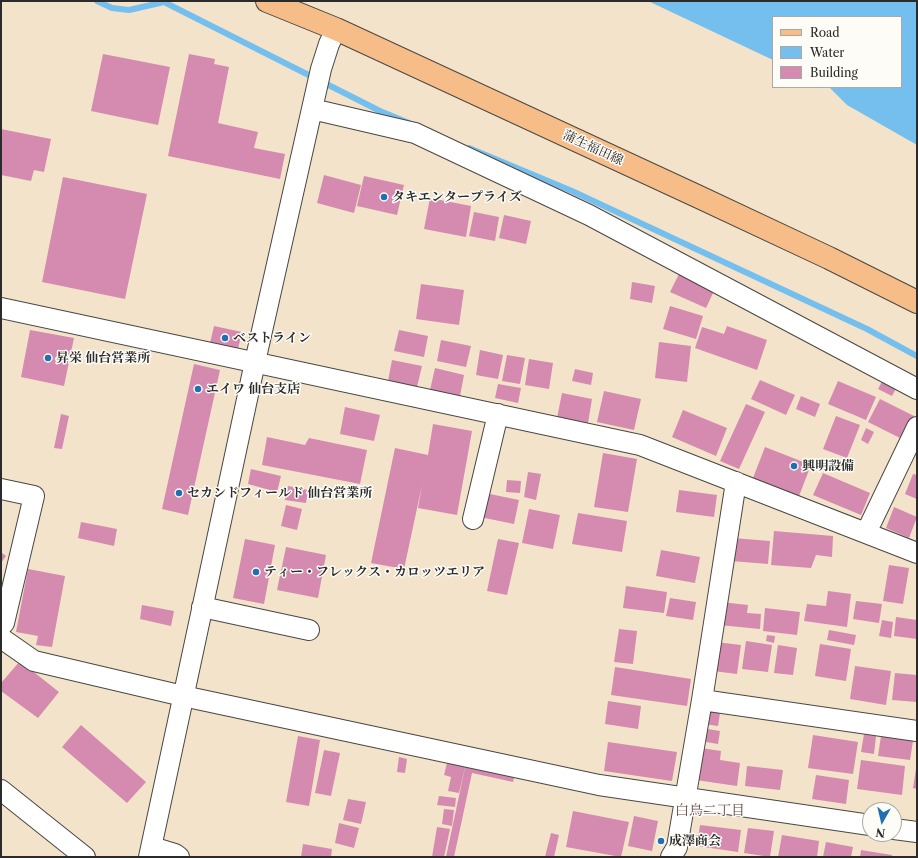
<!DOCTYPE html>
<html>
<head>
<meta charset="utf-8">
<style>
  body { margin:0 }
  #map { position:relative; width:918px; height:858px; overflow:hidden; background:#f4e3cb; font-family:"Libre Caslon Text",serif }
  canvas { display:block }
  .frame { position:absolute; inset:0; border:2px solid #2b2b2b; pointer-events:none }
  .legend { position:absolute; left:772px; top:16px; width:130px; height:72px; box-sizing:border-box; background:#fdfcf7; border:1px solid #a9a8a5; margin:0; padding:5px 7px; list-style:none; font-size:12px; color:#2b2b2b }
  .legend li { display:flex; align-items:center; gap:8px; height:20px }
  .legend b { width:20px; border:1px solid #a9a8a5 }
  .north { position:absolute; left:862px; top:802px; width:40px; height:40px; box-sizing:border-box; background:#fdfcf7; border:1px solid #a9a8a5; border-radius:50%; rotate:188deg; font-size:11px; font-weight:700; line-height:16px; text-align:center; color:#2b2b2b }
  .north::after { content:''; display:block; margin:auto; width:14px; height:18px; background:#1f6fb2; clip-path:polygon(50% 0,100% 100%,50% 72%,0 100%) }
</style>
</head>
<body>
<div id="map">
<canvas width="918" height="858"></canvas>
<div class="frame"></div>
<ul class="legend">
<li><b style="height:5px;background:#f7bd88"></b>Road</li>
<li><b style="height:11px;background:#75bfee"></b>Water</li>
<li><b style="height:11px;background:#d48baf"></b>Building</li>
</ul>
<div class="north">N</div>
</div>
<script>
const c = document.querySelector('canvas').getContext('2d');
c.lineJoin = 'round';
function fill(path, color) { c.fillStyle = color; c.fill(path, 'evenodd'); }
const poly = rows => new Path2D(rows.map(r => 'M' + r).join(''));
function strokePath(path, color, width, dash) { c.strokeStyle = color; c.lineWidth = width; c.lineCap = dash ? 'butt' : 'round'; c.setLineDash(dash || []); c.stroke(path); }
function drawText(font, color, halo, rows, align = 'center') {
  c.font = font + ' "Libre Caslon Text","Noto Serif JP",serif'; c.lineWidth = 3; c.setLineDash([]); c.textBaseline = 'middle'; c.strokeStyle = halo; c.fillStyle = color; for (const [text, x, y, turn = 0] of rows) {
    c.save(); c.translate(x, y); c.rotate((+turn || 0) * Math.PI / 180); c.textAlign = isNaN(turn) ? turn : align; if (halo) c.strokeText(text, 0, 0); c.fillText(text, 0, 0); c.restore();
  }
}
fill(poly([
  [648,1,917,1,917,145,847,105,829,87,901,87,901,17,773,17,773,60]
]), '#75bfee');
strokePath(poly([
  [97,1,112,8,129,10,164,2,380,111,409,123],
  [469,148,572,191,867,329,917,356]
]), '#75bfee', 6);
fill(poly([
  [103,54,170,67,158,125,91,111],
  [189,54,215,59,214,64,229,67,218,123,258,132,254,148,285,154,280,179,168,156],
  [1,129,51,139,44,172,34,170,31,181,1,175],
  [324,175,361,185,354,213,317,203],
  [364,176,404,185,397,215,357,206],
  [63,177,147,194,125,299,42,282],
  [430,198,471,206,466,237,424,229],
  [474,212,499,217,495,241,469,236],
  [504,215,531,221,526,244,499,238],
  [679,274,714,291,706,308,670,292],
  [632,282,655,286,652,303,630,299],
  [421,284,464,290,459,325,416,319],
  [670,306,703,316,696,339,663,329],
  [214,326,242,332,238,349,210,343],
  [727,326,767,340,757,370,695,348,702,327,724,334],
  [30,330,74,338,64,386,21,377],
  [399,330,428,336,424,357,394,351],
  [441,340,471,346,466,367,437,361],
  [659,342,691,346,687,382,655,378],
  [480,350,503,355,498,379,476,375],
  [507,355,525,358,520,384,502,381],
  [529,359,553,363,549,389,525,385],
  [392,360,422,366,417,387,388,381],
  [194,364,220,370,188,515,162,509],
  [435,368,464,375,460,396,430,390],
  [575,369,593,373,591,385,572,381],
  [885,376,899,383,892,396,878,389],
  [760,380,795,395,786,415,751,399],
  [838,381,876,397,866,420,828,404],
  [498,384,521,388,518,403,495,398],
  [604,391,641,399,634,430,597,422],
  [562,393,592,399,588,423,557,418],
  [801,396,820,404,815,417,796,409],
  [880,399,914,416,902,439,868,422],
  [746,404,765,412,739,469,720,461],
  [345,407,380,415,374,441,340,434],
  [683,410,727,428,716,456,672,437],
  [61,414,69,416,62,449,54,448],
  [836,416,860,425,847,458,823,449],
  [433,424,472,431,457,515,418,508,422,485,404,569,371,563,395,448,428,455],
  [866,428,874,432,868,444,861,440],
  [267,437,305,445,309,438,367,450,360,484,262,465],
  [765,447,811,465,799,496,753,478],
  [603,453,637,459,628,512,594,507],
  [251,469,281,476,277,492,248,484],
  [528,472,541,474,536,500,524,497],
  [823,473,870,493,861,515,813,495],
  [913,474,917,475,917,499,905,494],
  [507,480,521,481,520,493,506,492],
  [288,486,308,490,306,503,285,500],
  [679,490,717,495,714,517,676,512],
  [485,493,519,500,514,524,480,517],
  [286,505,302,509,297,530,281,526],
  [894,507,917,517,909,538,886,528],
  [529,509,560,515,553,549,522,543],
  [578,513,627,521,622,552,572,544],
  [81,522,117,529,114,546,78,538],
  [774,531,833,536,832,557,816,555,811,568,771,565],
  [733,538,770,541,768,564,731,561],
  [245,539,275,545,264,604,233,598],
  [498,539,519,543,507,595,487,591],
  [286,547,326,555,318,598,277,590],
  [661,550,700,557,695,583,656,576],
  [1,552,6,556,1,563],
  [889,565,909,568,903,604,883,601],
  [28,569,65,576,52,647,36,645,38,636,16,632],
  [626,586,667,592,664,613,623,608],
  [828,591,851,594,847,627,804,621,807,604,826,606],
  [670,598,696,602,693,620,666,616],
  [856,601,882,604,879,623,853,619],
  [721,602,748,605,747,613,761,614,760,629,719,625],
  [142,605,174,611,171,626,140,619],
  [765,608,800,612,797,635,763,631],
  [896,617,917,620,917,639,894,636],
  [882,620,893,622,891,638,879,636],
  [619,629,637,631,633,664,614,662],
  [829,630,856,635,854,645,827,640],
  [767,635,775,636,774,643,766,641],
  [746,641,772,645,768,672,742,669],
  [716,642,741,645,737,674,713,671],
  [820,644,851,649,846,681,815,676],
  [778,645,797,648,793,675,774,673],
  [20,661,59,692,38,718,1,691,1,683],
  [855,666,891,671,886,705,850,699],
  [615,667,691,679,687,706,611,695],
  [895,673,917,675,917,702,892,700],
  [608,701,641,706,638,729,605,724],
  [705,711,720,713,718,726,704,724],
  [81,725,146,782,127,803,62,747],
  [701,728,720,731,718,744,700,741],
  [864,734,876,736,874,754,861,752],
  [813,735,858,742,853,774,808,768],
  [298,736,320,740,309,806,286,802],
  [881,736,913,741,910,760,878,756],
  [608,742,677,752,672,781,604,771],
  [701,748,721,751,720,760,740,763,737,786,696,780],
  [324,750,340,753,331,796,315,793],
  [399,757,407,759,405,773,397,772],
  [448,759,466,763,459,793,448,791,451,777,444,775],
  [861,760,905,766,902,795,857,789],
  [466,763,515,774,513,782,472,773,454,857,446,857],
  [747,766,783,770,780,790,745,786],
  [916,769,917,769,917,789,913,788],
  [816,775,849,780,846,804,812,799],
  [439,796,456,798,455,807,437,805],
  [348,799,366,802,361,824,343,820],
  [444,809,454,810,452,826,442,824],
  [573,811,629,822,621,857,566,847],
  [634,816,658,821,652,851,628,846],
  [339,823,359,828,354,848,335,843],
  [700,825,741,830,738,852,697,846],
  [437,827,450,829,444,857,432,857],
  [748,828,774,831,770,857,744,853],
  [551,833,559,835,554,857,545,857],
  [782,835,819,841,817,857,778,857],
  [826,842,853,847,851,857,823,857],
  [303,844,332,849,331,857,301,857],
  [861,850,892,855,892,857,860,857]
]), '#d48baf');
const minor = poly([
  [312,109,415,133,589,215,917,389],
  [1,308,640,445,917,553],
  [1,489,34,496,4,623,1,626],
  [473,519,498,414],
  [866,533,917,427],
  [202,607,309,630],
  [1,638,34,661,183,696,599,785,870,825],
  [702,700,917,731],
  [1,790,85,857],
  [894,829,917,832],
  [152,847,175,854,179,857],
  [149,857,255,362,321,69,329,44,336,29],
  [671,857,677,847,702,700,736,482]
]);
const major = poly([
  [267,1,336,29,699,197,829,258,917,302]
]);
strokePath(minor, '#494743', 22);
strokePath(major, '#494743', 24);
strokePath(minor, '#fff', 20);
strokePath(major, '#f7bd88', 22);
for (const [x, y, r, color] of [
  [384,197,4,"#1f6fb2"],
  [225,338,4,"#1f6fb2"],
  [48,358,4,"#1f6fb2"],
  [198,389,4,"#1f6fb2"],
  [794,466,4,"#1f6fb2"],
  [179,493,4,"#1f6fb2"],
  [256,572,4,"#1f6fb2"],
  [661,841,4,"#1f6fb2"]
]) { const dot = new Path2D(); dot.arc(x, y, r, 0, 2 * Math.PI); c.fillStyle = color; c.fill(dot); strokePath(dot, '#fdfcf7', 1.5); }
drawText('13px', '#2b2b2b', '#fdfcf7', [
  ["蒲生福田線",593,148,25]
]);
drawText('bold 13px', '#2b2b2b', '#fdfcf7', [
  ["タキエンタープライズ",392,197],
  ["ベストライン",233,338],
  ["昇栄 仙台営業所",56,358],
  ["エイワ 仙台支店",206,389],
  ["興明設備",802,466],
  ["セカンドフィールド 仙台営業所",187,493],
  ["ティー・フレックス・カロッツエリア",264,572],
  ["成澤商会",669,841]
], 'left');
drawText('14px', '#664d59', '#fdfcf7', [
  ["白鳥二丁目",710,811]
]);
</script>
</body>
</html>
